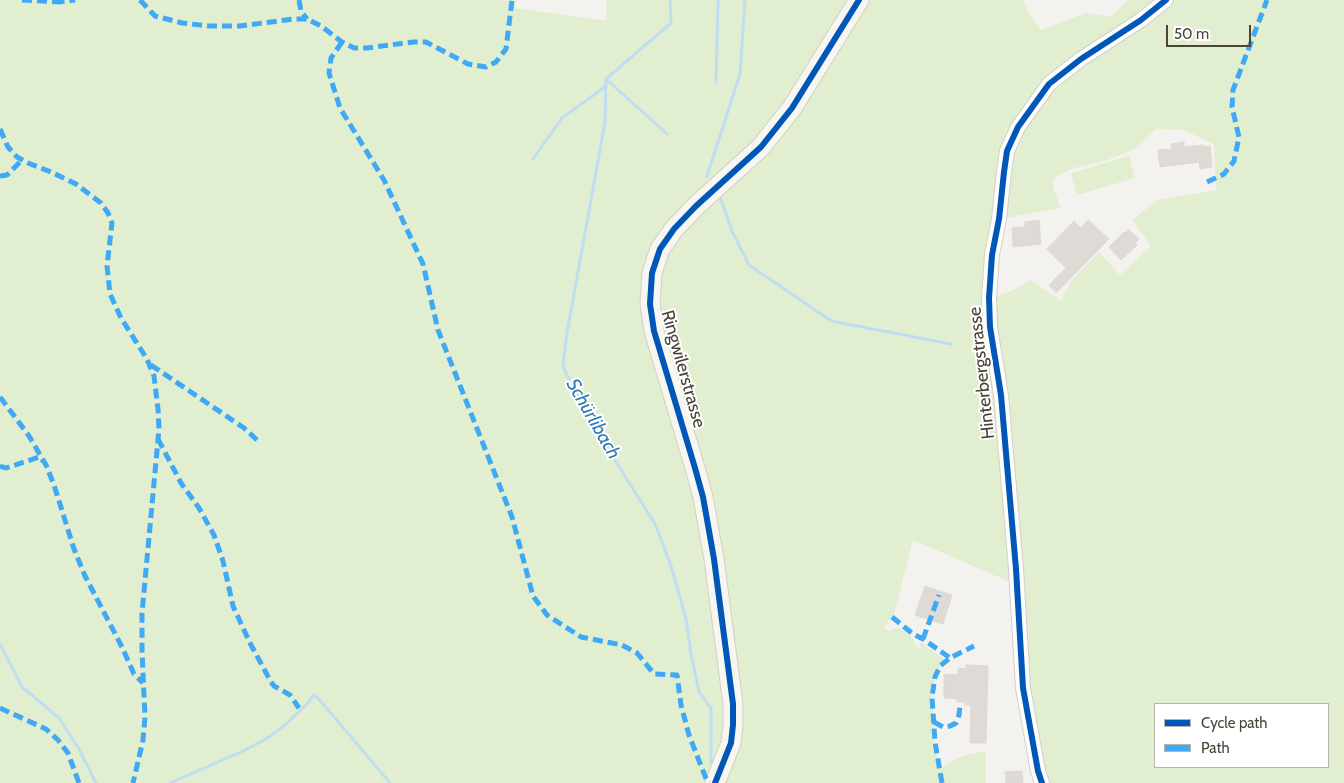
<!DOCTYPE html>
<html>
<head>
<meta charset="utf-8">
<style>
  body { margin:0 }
  #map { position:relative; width:1344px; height:783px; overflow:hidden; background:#f4f2ee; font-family:Cabin,sans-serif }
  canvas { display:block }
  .legend { position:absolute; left:1154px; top:703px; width:175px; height:65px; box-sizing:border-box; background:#fff; border:1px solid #b7b4b0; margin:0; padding:6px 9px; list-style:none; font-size:15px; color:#4b4439 }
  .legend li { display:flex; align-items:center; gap:10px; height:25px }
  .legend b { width:25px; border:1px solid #b7b4b0 }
  .scale { position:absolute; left:1166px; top:25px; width:85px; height:22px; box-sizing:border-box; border:2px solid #4b4439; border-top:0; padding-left:6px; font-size:15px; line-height:18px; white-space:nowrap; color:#4b4439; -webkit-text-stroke:4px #fff; paint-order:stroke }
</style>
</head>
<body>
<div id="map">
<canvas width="1344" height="783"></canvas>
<ul class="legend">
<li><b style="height:6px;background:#0057b8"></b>Cycle path</li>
<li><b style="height:6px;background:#3fa9f5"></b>Path</li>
</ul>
<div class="scale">50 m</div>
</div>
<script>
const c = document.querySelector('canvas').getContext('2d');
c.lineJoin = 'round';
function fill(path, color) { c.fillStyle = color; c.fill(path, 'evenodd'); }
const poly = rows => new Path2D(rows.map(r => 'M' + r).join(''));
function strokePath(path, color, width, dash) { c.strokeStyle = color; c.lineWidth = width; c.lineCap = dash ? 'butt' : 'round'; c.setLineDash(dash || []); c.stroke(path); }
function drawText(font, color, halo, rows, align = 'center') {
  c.font = font + ' Cabin,sans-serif'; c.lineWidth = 4; c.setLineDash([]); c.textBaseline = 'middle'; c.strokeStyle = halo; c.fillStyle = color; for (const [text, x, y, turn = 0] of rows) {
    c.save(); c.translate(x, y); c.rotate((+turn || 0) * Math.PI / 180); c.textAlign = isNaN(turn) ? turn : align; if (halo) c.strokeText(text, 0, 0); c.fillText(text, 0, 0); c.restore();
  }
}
fill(poly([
  [0,0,516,0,515,8,607,21,606,0,1024,0,1027,10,1041,30,1086,13,1110,17,1128,0,1344,0,1344,783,1042,783,1038,770,1017,585,913,540,894,614,883,628,890,631,894,628,899,628,914,639,915,646,921,649,919,641,947,661,940,666,935,677,932,697,935,742,939,769,962,756,986,751,986,783,0,783],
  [1156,129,1183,130,1214,144,1216,190,1158,200,1132,220,1151,246,1120,275,1099,252,1070,282,1061,301,1030,280,1012,291,989,298,999,219,1061,208,1053,188,1054,178,1074,168,1105,161,1137,148],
  [1155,704,1328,704,1328,767,1155,767],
  [1129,156,1135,178,1077,195,1071,173]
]), '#e1eecf');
strokePath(poly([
  [670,0,671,23,606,79,605,122,566,339,563,367,582,405,611,454,655,524,671,566,686,619,691,654,699,692,711,708,711,762],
  [606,79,667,134],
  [716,82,718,0],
  [533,159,562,118,606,86],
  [707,176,740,74,745,0],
  [720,197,732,231,749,265,827,318,836,322,951,344],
  [0,644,22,687,59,718,79,749,96,783],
  [170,783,241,752,266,739,285,725,308,703,313,695,318,698,390,783]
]), '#c0ddf1', 3);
const building = poly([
  [1184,142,1184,147,1203,145,1204,147,1210,146,1212,167,1200,169,1199,162,1160,167,1158,150,1172,149,1171,144,1184,142],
  [1039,220,1041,244,1013,247,1012,228,1025,227,1025,222,1039,220],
  [1088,220,1109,239,1056,293,1049,285,1066,268,1047,249,1074,221,1081,228,1088,220],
  [1129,230,1139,239,1135,243,1137,245,1121,260,1109,247,1124,232,1125,233,1129,230],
  [925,586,952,595,943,624,915,615,925,586],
  [966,665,988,666,986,743,970,743,971,705,965,705,965,702,957,702,957,699,944,698,944,674,958,675,958,668,966,669,966,665],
  [1022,771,1023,783,1006,783,1005,772,1022,771]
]);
fill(building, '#dedbd6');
strokePath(building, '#dcd9d4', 1);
const street = poly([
  [1042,783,1038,771,1023,688,1016,569,1001,395,990,327,989,298,992,255,999,219,1004,172,1007,151,1018,127,1049,84,1081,59,1141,20,1166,0]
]);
const secondary = poly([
  [715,783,731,743,733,725,733,704,714,559,703,497,695,468,654,331,650,304,652,273,660,249,674,229,696,206,761,147,792,108,859,0]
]);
strokePath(street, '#d2d0cb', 16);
strokePath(secondary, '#d3cfc5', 21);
strokePath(street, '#fdfdfc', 14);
strokePath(secondary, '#f7f6f1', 19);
strokePath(poly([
  [22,0,59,2],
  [55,0,59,2,75,0],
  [140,0,155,16,182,23,209,26,240,26,293,19,307,19,321,26,342,42,354,48,367,48,413,42,426,42,468,64,486,67,496,62,506,49,512,0],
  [299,0,301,11,307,19],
  [342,42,331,58,329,73,340,108,384,180,423,264,438,330,512,517,533,596,547,615,581,637,622,645,637,653,654,674,677,675,681,705,689,735,707,781,709,783],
  [0,129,8,147,17,157,28,163,51,172,76,184,101,203,108,213,112,223,107,266,110,294,121,318,147,359,154,376,158,409,159,429,142,613,142,651,145,717,143,740,133,783],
  [0,176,7,175,22,160],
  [1207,182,1224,174,1234,161,1239,137,1232,107,1233,90,1267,0],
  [151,365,244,428,257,440],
  [0,397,29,436,46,465,54,485,74,549,85,576,122,647,134,674,143,683],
  [158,439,181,483,199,508,214,535,223,561,233,606,250,643,271,682,274,686,290,695,299,708],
  [0,466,6,468,39,457,43,461],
  [892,617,913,634,923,639,950,658],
  [923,639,939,595],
  [0,708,46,729,58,740,68,753,79,783],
  [934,722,943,727,950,726,956,723,959,715,960,705],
  [942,783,935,742,932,697,935,677,940,666,950,658,974,646]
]), '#3fa9f5', 5, [10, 5]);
strokePath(poly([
  [715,783,731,743,733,725,733,704,714,559,703,497,695,468,654,331,650,304,652,273,660,249,674,229,696,206,761,147,792,108,859,0],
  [1042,783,1038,771,1023,688,1016,569,1001,395,990,327,989,298,992,255,999,219,1004,172,1007,151,1018,127,1049,84,1081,59,1141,20,1166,0]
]), '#0057b8', 6);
drawText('18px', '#4b4439', '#fff', [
  ["Ringwilerstrasse",683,369,74],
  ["Hinterbergstrasse",982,373,-96]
]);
drawText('italic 19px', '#2e7ab2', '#fff', [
  ["Schürlibach",593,419,60]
]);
</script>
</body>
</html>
